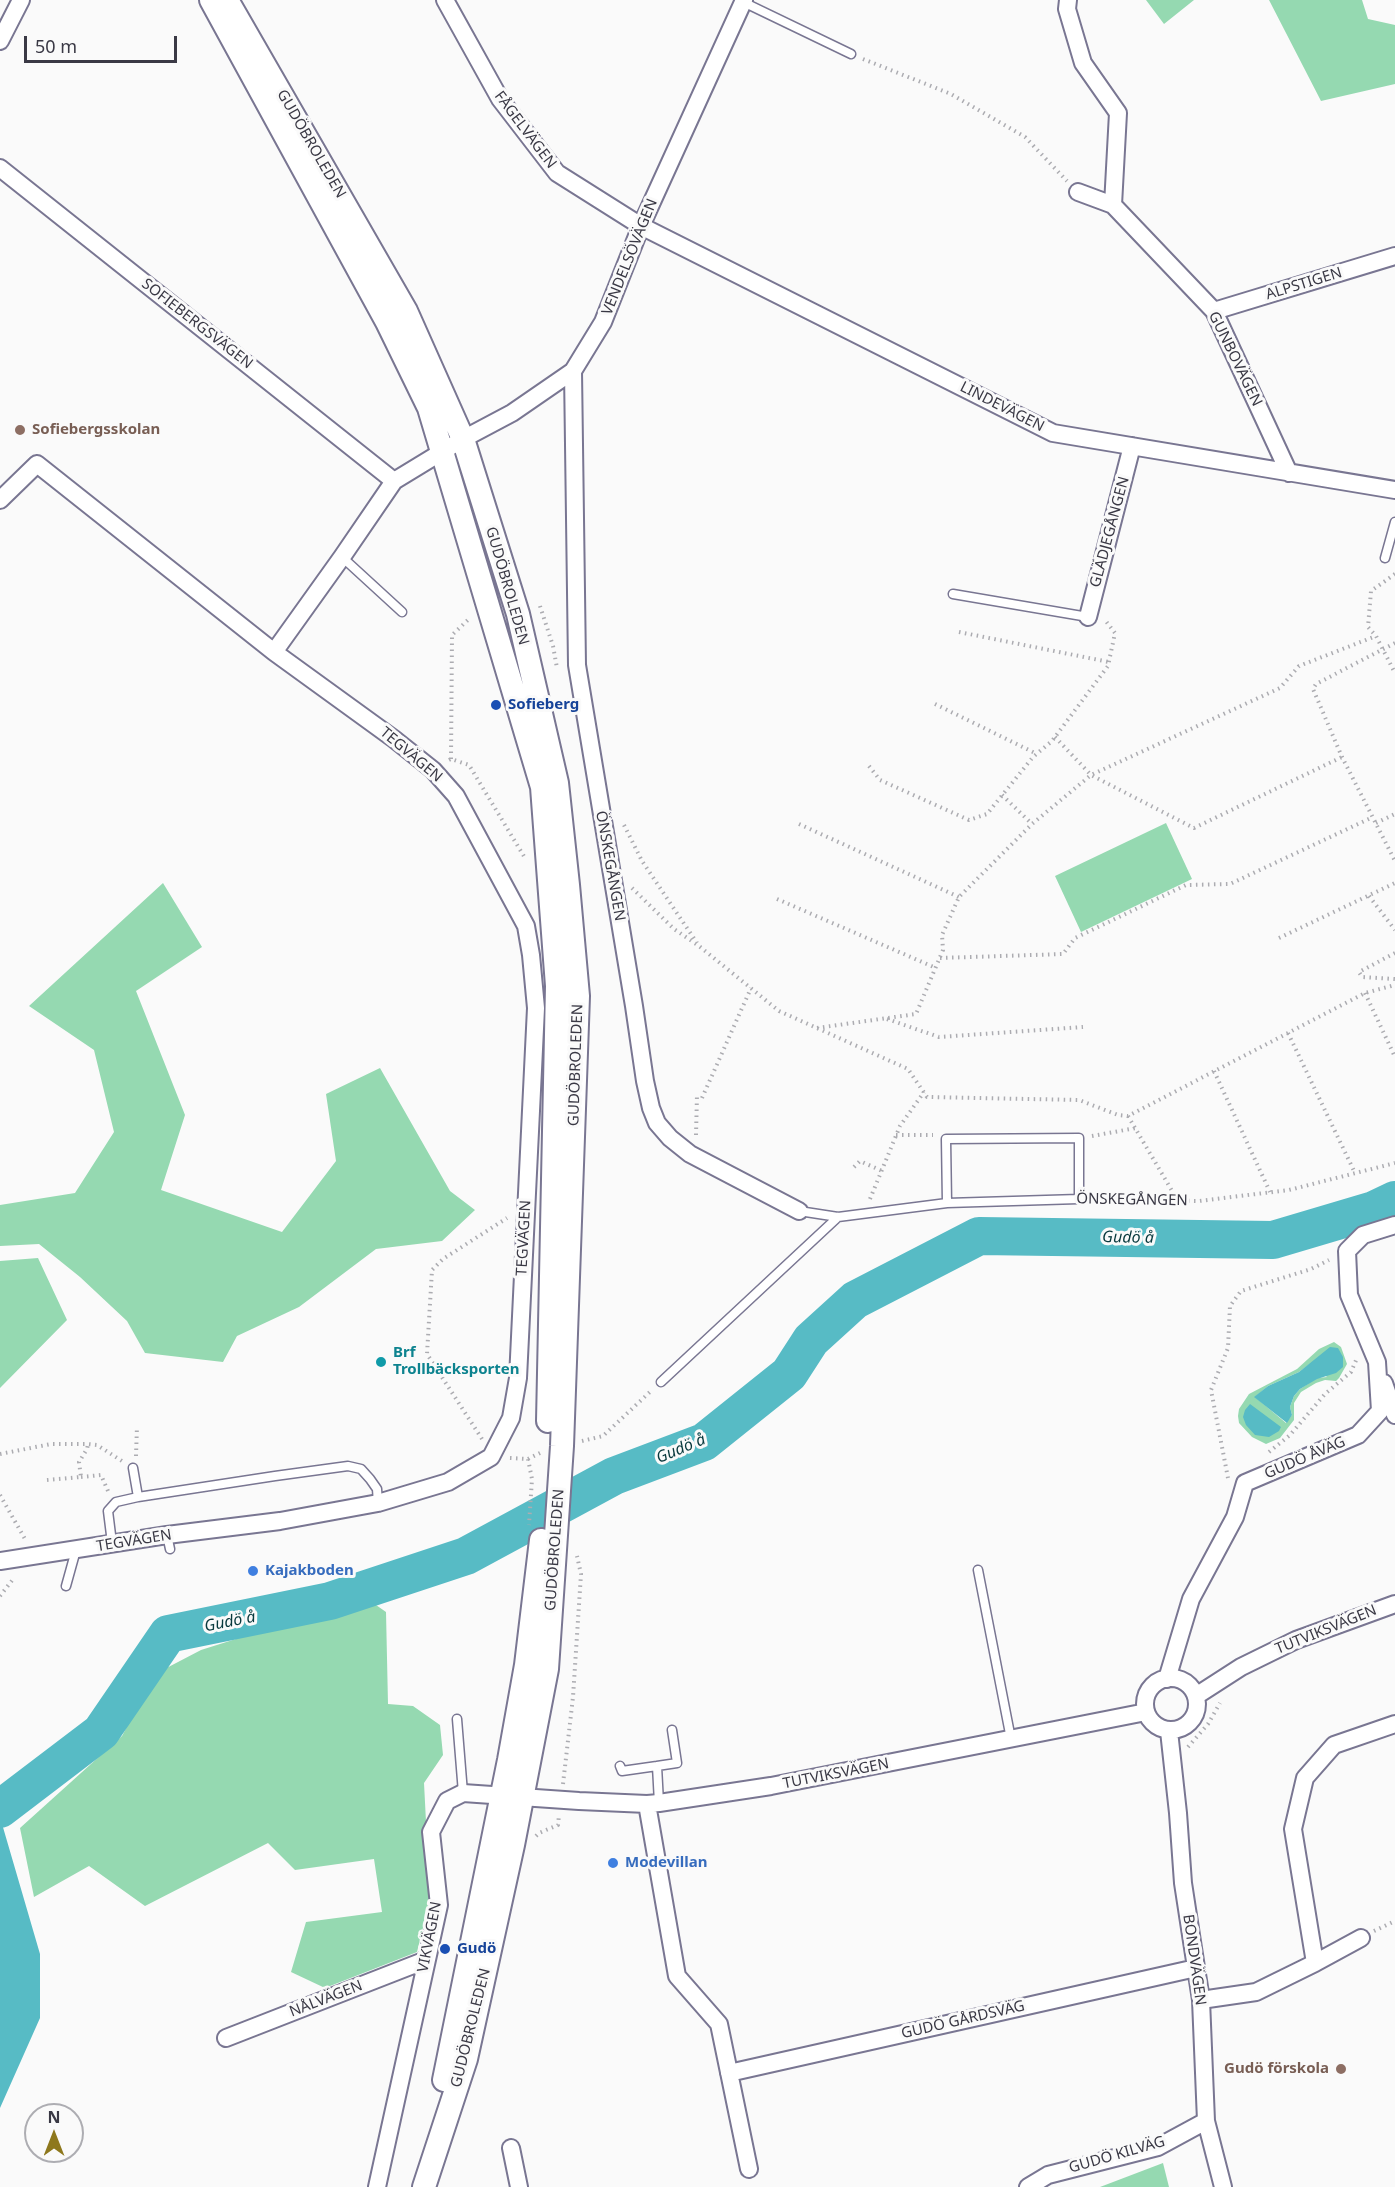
<!DOCTYPE html>
<html>
<head>
<meta charset="utf-8">
<style>
  body { margin:0 }
  #map { position:relative; width:1395px; height:2187px; overflow:hidden; background:#fafafa; font-family:"Noto Sans",sans-serif }
  canvas { display:block }
  .north { position:absolute; left:24px; top:2103px; width:60px; height:60px; box-sizing:border-box; background:#fafafa; border:2px solid #adadb2; border-radius:50%; rotate:0deg; font-size:16px; font-weight:700; line-height:24px; text-align:center; color:#3a3945 }
  .north::after { content:''; display:block; margin:auto; width:21px; height:27px; background:#8e781d; clip-path:polygon(50% 0,100% 100%,50% 72%,0 100%) }
  .scale { position:absolute; left:24px; top:36px; width:153px; height:27px; box-sizing:border-box; border:3px solid #3a3945; border-top:0; padding-left:8px; font-size:18px; line-height:21px; white-space:nowrap; color:#3a3945; -webkit-text-stroke:4px #fafafa; paint-order:stroke }
</style>
</head>
<body>
<div id="map">
<canvas width="1395" height="2187"></canvas>
<div class="north">N</div>
<div class="scale">50 m</div>
</div>
<script>
const c = document.querySelector('canvas').getContext('2d');
c.lineJoin = 'round';
function fill(path, color) { c.fillStyle = color; c.fill(path, 'evenodd'); }
const poly = rows => new Path2D(rows.map(r => 'M' + r).join(''));
function strokePath(path, color, width, dash) { c.strokeStyle = color; c.lineWidth = width; c.lineCap = dash ? 'butt' : 'round'; c.setLineDash(dash || []); c.stroke(path); }
function drawText(font, color, halo, rows, align = 'center') {
  c.font = font + ' "Noto Sans",sans-serif'; c.lineWidth = 6; c.setLineDash([]); c.textBaseline = 'middle'; c.strokeStyle = halo; c.fillStyle = color; for (const [text, x, y, turn = 0] of rows) {
    c.save(); c.translate(x, y); c.rotate((+turn || 0) * Math.PI / 180); c.textAlign = isNaN(turn) ? turn : align; if (halo) c.strokeText(text, 0, 0); c.fillText(text, 0, 0); c.restore();
  }
}
fill(poly([
  [1146,0,1194,0,1164,24],
  [1269,0,1362,0,1368,19,1395,25,1395,84,1321,101],
  [1166,823,1192,879,1081,932,1055,876],
  [163,883,202,947,136,991,185,1115,161,1190,282,1232,336,1161,326,1094,380,1068,450,1191,475,1210,442,1241,376,1249,299,1307,237,1336,223,1362,145,1353,127,1321,80,1277,39,1244,0,1246,0,1205,75,1193,114,1132,94,1050,29,1006],
  [38,1258,67,1320,0,1388,0,1261],
  [1334,1342,1341,1347,1347,1364,1339,1378,1336,1381,1325,1380,1316,1383,1301,1392,1294,1403,1294,1420,1280,1438,1266,1444,1252,1437,1239,1423,1238,1416,1239,1409,1249,1394,1297,1369,1319,1349],
  [1311,1363,1327,1377,1317,1378,1300,1389,1294,1396,1290,1407,1292,1415,1286,1423,1255,1397,1268,1386,1299,1372],
  [366,1598,386,1612,388,1704,413,1706,440,1725,443,1755,424,1783,430,1899,417,1952,325,1988,291,1972,306,1922,382,1912,374,1859,295,1870,268,1843,145,1906,89,1866,34,1897,20,1828,122,1736,155,1674,201,1650],
  [1163,2163,1169,2187,1100,2187]
]), '#95d9b1');
fill(poly([
  [1330,1347,1338,1348,1343,1357,1343,1367,1336,1373,1317,1379,1300,1389,1294,1396,1290,1407,1292,1415,1287,1423,1254,1397,1268,1386,1299,1372],
  [1250,1404,1281,1427,1279,1431,1269,1437,1255,1435,1246,1425,1243,1417,1245,1410],
  [0,1817,40,1954,40,2018,0,2108]
]), '#57bbc5');
strokePath(poly([
  [0,1809,101,1732,168,1634,330,1601,466,1556,614,1476,704,1442,789,1374,811,1340,855,1300,979,1236,1273,1240,1374,1210,1395,1200]
]), '#57bbc5', 38);
const lane = poly([
  [743,2,851,54],
  [342,557,402,612],
  [1385,558,1395,522],
  [953,594,1088,617],
  [799,1211,838,1217,947,1203,1079,1199,1079,1138,946,1139,947,1203],
  [661,1382,838,1217],
  [133,1468,138,1497],
  [167,1535,170,1549],
  [112,1543,108,1511,116,1502,138,1497,275,1476,348,1466,361,1469,370,1479,377,1489,378,1503],
  [978,1570,1011,1739],
  [66,1586,76,1550],
  [457,1719,463,1793],
  [620,1766,622,1771,657,1766,659,1803],
  [657,1766,677,1763,672,1730]
]);
const street = poly([
  [445,0,500,99,557,173,641,226,1053,433,1395,490],
  [1068,0,1067,9,1083,63,1118,113,1113,205,1214,311,1289,473],
  [0,41,21,0],
  [0,168,394,481],
  [1078,192,1113,205],
  [1214,311,1395,256],
  [573,371,577,665,634,1006,645,1081,651,1108,657,1123,670,1138,690,1154,799,1211],
  [0,500,37,464,274,652],
  [1088,617,1132,446],
  [1384,1383,1395,1415],
  [0,1561,167,1535,280,1521,378,1503,448,1482,491,1457,511,1418,518,1378,536,1008,531,955,526,926,456,796,433,770,394,739,274,652,342,557,394,481,463,439,512,413,573,371,603,322,641,226,744,0],
  '1145 1704a26 26 0 1 1 52 0a26 26 0 1 1-52 0Z',
  [1167,1679,1191,1599,1235,1517,1245,1483,1358,1435,1380,1411,1377,1362,1349,1295,1347,1251,1363,1235,1395,1225],
  [1196,1696,1241,1667,1296,1640,1395,1604],
  [1169,1731,1178,1813,1183,1883,1201,2000,1206,2121,1223,2187],
  [647,1804,677,1976,719,2024,749,2169],
  [1315,1963,1293,1829,1305,1778,1334,1745,1395,1724],
  [1201,2000,1256,1992,1315,1963,1361,1938],
  [226,2038,426,1960],
  [729,2073,1196,1968],
  [511,2148,519,2187],
  [377,2187,439,1905,431,1832,447,1801,463,1793,579,1801,647,1804,659,1803,771,1786,1146,1712],
  [1028,2187,1048,2175,1158,2147,1206,2121]
]);
const secondary = poly([
  [211,0,387,322,429,408,542,787,557,986,548,1421],
  [227,0,406,311,463,439,518,614,557,783,568,885,578,996,562,1446,547,1669,513,1845,466,2059,424,2187],
  [444,2080,509,1760,526,1665,541,1540]
]);
strokePath(lane, '#797692', 11);
strokePath(street, '#797692', 20);
strokePath(secondary, '#797692', 26);
strokePath(poly([
  [863,59,951,94,1025,137,1067,181],
  [1395,574,1371,591,1368,627,1376,636,1395,673],
  [540,606,553,646,557,668],
  [959,632,1109,662],
  [1395,643,1316,684,1313,689,1342,757,1395,861],
  [935,704,1037,754],
  [1055,737,1091,775,1194,828,1342,757],
  [451,759,452,635,470,618],
  [449,760,451,759,469,765,525,858],
  [869,766,880,780,969,820,987,814,1033,757,1052,741,1108,666,1115,633,1105,620],
  [1002,795,1032,824],
  [1376,823,1395,814],
  [799,824,959,897],
  [624,825,642,861,697,943],
  [632,888,674,929,699,946,779,1011,908,1069,927,1097,1079,1100,1118,1115,1128,1116,1365,993,1395,985],
  [1369,896,1395,930],
  [777,899,936,968],
  [1279,938,1395,883],
  [1395,953,1359,972,1362,977,1395,979],
  [940,958,1063,954,1075,938,1186,885,1230,884,1373,817],
  [1365,993,1395,1057],
  [887,1019,939,1037,1083,1027],
  [817,1028,916,1014,943,950,942,935,959,897,1032,824,1091,775,1280,688,1299,666,1376,636],
  [1288,1033,1355,1173],
  [1214,1071,1270,1192],
  [702,1098,751,988],
  [1128,1116,1178,1201],
  [696,1135,697,1095],
  [896,1135,933,1135],
  [1092,1136,1136,1128],
  [854,1167,860,1161,882,1171],
  [870,1199,900,1126,924,1092],
  [1092,1199,1199,1201,1289,1190,1395,1163],
  [482,1439,427,1354,432,1270,443,1259,507,1218],
  [582,1441,603,1436,652,1390],
  [1269,1452,1290,1435,1325,1394,1351,1372,1357,1358],
  [0,1454,51,1444,88,1444,97,1445,122,1461],
  [136,1456,137,1426],
  [510,1458,528,1459,540,1453],
  [528,1459,532,1479,529,1525],
  [81,1477,101,1475,108,1491],
  [1228,1478,1211,1390,1228,1348,1230,1306,1241,1291,1311,1269,1329,1260],
  [47,1480,81,1477,79,1462,87,1449,88,1444],
  [0,1495,25,1539],
  [0,1596,14,1578],
  [1188,1747,1208,1724,1220,1703],
  [563,1784,573,1697,581,1574,577,1556],
  [536,1836,539,1833,558,1825,559,1815],
  [1374,1931,1395,1921]
]), '#acacb1', 4, [1.5, 4.5]);
strokePath(lane, '#fff', 8);
strokePath(street, '#fff', 16);
strokePath(secondary, '#fff', 22);
for (const [x, y, r, color] of [
  [20,430,6,"#8d6e63"],
  [496,705,6,"#1a4fb4"],
  [381,1362,6,"#0f9aa8"],
  [253,1571,6,"#3f7fe0"],
  [613,1863,6,"#3f7fe0"],
  [445,1949,6,"#1a4fb4"],
  [1341,2069,6,"#8d6e63"]
]) { const dot = new Path2D(); dot.arc(x, y, r, 0, 2 * Math.PI); c.fillStyle = color; c.fill(dot); strokePath(dot, '#fafafa', 2); }
drawText('15px', '#3a3945', '#fafafa', [
  ["FÅGELVÄGEN",525,130,53],
  ["GUDÖBROLEDEN",311,144,60],
  ["VENDELSÖVÄGEN",630,257,-68],
  ["ALPSTIGEN",1304,284,-17],
  ["SOFIEBERGSVÄGEN",197,324,38],
  ["GUNBOVÄGEN",1235,359,64],
  ["LINDEVÄGEN",1002,407,27],
  ["GLÄDJEGÅNGEN",1110,532,-75],
  ["GUDÖBROLEDEN",507,586,74],
  ["TEGVÄGEN",411,755,40],
  ["ÖNSKEGÅNGEN",610,866,80],
  ["GUDÖBROLEDEN",576,1065,-88],
  ["ÖNSKEGÅNGEN",1132,1200,1],
  ["TEGVÄGEN",524,1238,-87],
  ["GUDÖ ÅVÄG",1305,1458,-23],
  ["TEGVÄGEN",134,1541,-9],
  ["GUDÖBROLEDEN",555,1550,-86],
  ["TUTVIKSVÄGEN",1326,1630,-22],
  ["TUTVIKSVÄGEN",836,1774,-11],
  ["VIKVÄGEN",430,1937,-79],
  ["BONDVÄGEN",1194,1960,82],
  ["NÅLVÄGEN",326,1999,-21],
  ["GUDÖ GÅRDSVÄG",963,2020,-13],
  ["GUDÖBROLEDEN",471,2028,-76],
  ["GUDÖ KILVÄG",1117,2155,-16]
]);
drawText('bold 15px', '#785e54', '#fafafa', [
  ["Sofiebergsskolan",32,430],
  ["Gudö förskola",1329,2069,"right"]
], 'left');
drawText('bold 15px', '#164399', '#fafafa', [
  ["Sofieberg",508,705],
  ["Gudö",457,1949]
], 'left');
drawText('bold 15px', '#0d838f', '#fafafa', [
  ["Brf",393,1353],
  ["Trollbäcksporten",393,1370]
], 'left');
drawText('bold 15px', '#366cbe', '#fafafa', [
  ["Kajakboden",265,1571],
  ["Modevillan",625,1863]
], 'left');
drawText('italic 16px', '#08393d', '#fafafa', [
  ["Gudö å",1128,1238,1],
  ["Gudö å",681,1449,-23],
  ["Gudö å",230,1622,-11]
]);
</script>
</body>
</html>
